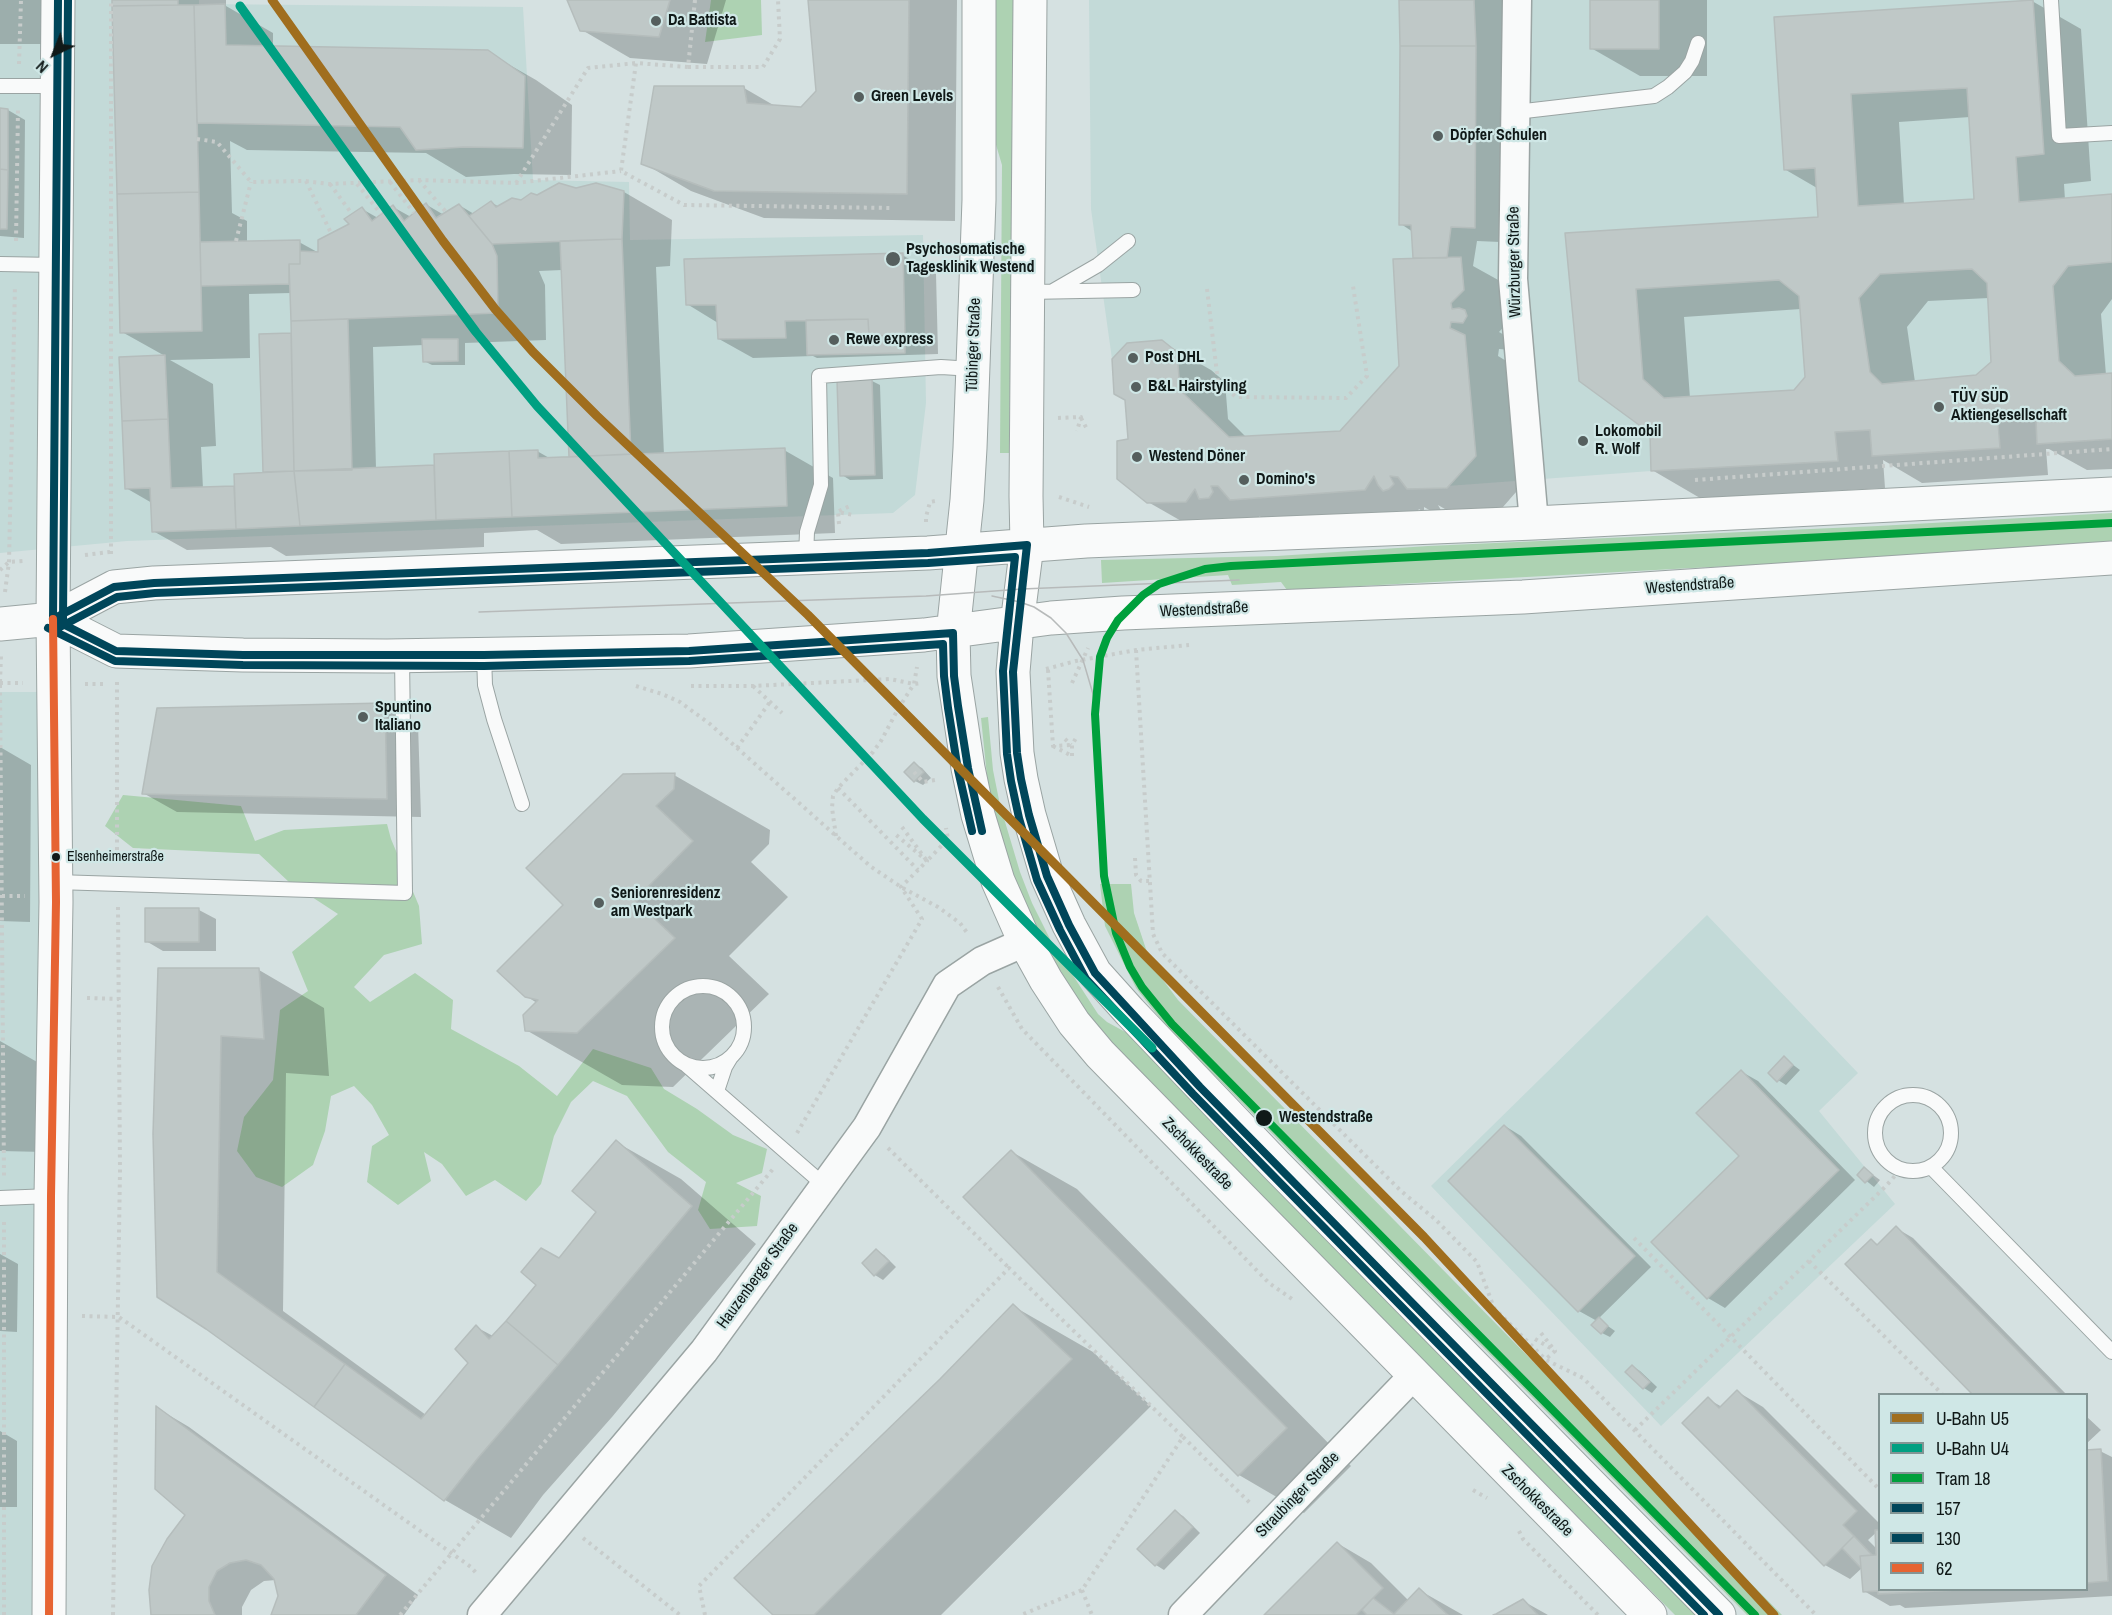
<!DOCTYPE html>
<html>
<head>
<meta charset="utf-8">
<style>
  body { margin:0 }
  #map { position:relative; width:2112px; height:1615px; overflow:hidden; background:#d5e1e1; font-family:"Archivo Narrow",sans-serif }
  canvas { display:block }
  .legend { position:absolute; left:1878px; top:1393px; width:210px; height:198px; box-sizing:border-box; background:#cfe7e6; border:2px solid #839594; margin:0; padding:8px 10px; list-style:none; font-size:18px; color:#101918 }
  .legend li { display:flex; align-items:center; gap:12px; height:30px }
  .legend b { width:30px; border:2px solid #839594 }
  .north { position:absolute; left:24px; top:24px; width:60px; height:60px; -webkit-text-stroke:4px #cfe7e6; paint-order:stroke; rotate:223deg; font-size:16px; font-weight:700; line-height:24px; text-align:center; color:#101918 }
  .north::after { content:''; display:block; margin:auto; width:21px; height:27px; background:#101918; clip-path:polygon(50% 0,100% 100%,50% 72%,0 100%) }
</style>
</head>
<body>
<div id="map">
<canvas width="2112" height="1615"></canvas>
<ul class="legend">
<li><b style="height:8px;background:#a06e1e"></b>U-Bahn U5</li>
<li><b style="height:8px;background:#00a082"></b>U-Bahn U4</li>
<li><b style="height:8px;background:#00a03c"></b>Tram 18</li>
<li><b style="height:8px;background:#00465a"></b>157</li>
<li><b style="height:8px;background:#00465a"></b>130</li>
<li><b style="height:8px;background:#e66432"></b>62</li>
</ul>
<div class="north">N</div>
</div>
<script>
const c = document.querySelector('canvas').getContext('2d');
c.lineJoin = 'round';
function fill(path, color) { c.fillStyle = color; c.fill(path, 'evenodd'); }
const poly = rows => new Path2D(rows.map(r => 'M' + r).join(''));
function strokePath(path, color, width, dash) { c.strokeStyle = color; c.lineWidth = width; c.lineCap = dash ? 'butt' : 'round'; c.setLineDash(dash || []); c.stroke(path); }
function drawText(font, color, halo, rows, align = 'center') {
  c.font = font + ' "Archivo Narrow",sans-serif'; c.lineWidth = 4.5; c.setLineDash([]); c.textBaseline = 'middle'; c.strokeStyle = halo; c.fillStyle = color; for (const [text, x, y, turn = 0] of rows) {
    c.save(); c.translate(x, y); c.rotate((+turn || 0) * Math.PI / 180); c.textAlign = isNaN(turn) ? turn : align; if (halo) c.strokeText(text, 0, 0); c.fillText(text, 0, 0); c.restore();
  }
}
fill(poly([
  [0,0,199,0,199,4,523,7,533,180,629,182,630,240,923,235,926,403,915,495,893,513,127,541,0,553],
  [1089,0,2112,0,2112,439,2037,444,2036,420,1999,422,2000,448,1872,456,1870,430,1835,432,1838,461,1651,471,1407,489,1398,477,1391,476,1394,484,1389,489,1383,491,1374,476,1365,490,1230,500,1218,486,1212,486,1213,492,1209,498,1199,499,1195,489,1186,502,1147,503,1117,479,1117,441,1128,439,1125,401,1114,394,1112,359,1091,209],
  [0,692,55,692,53,1615,0,1615],
  [1707,915,1858,1073,1819,1111,1895,1204,1661,1426,1431,1186]
]), '#c3dad8');
fill(poly([
  [711,0,761,0,762,35,705,42],
  [986,0,1015,0,1009,453,1000,453,1002,165,986,111],
  [2112,513,2112,548,1692,568,1287,590,1281,582,1232,585,1228,575,1102,583,1101,560,1277,556,1428,546,1878,526],
  [988,717,993,770,1000,805,1020,872,1032,903,1052,943,1098,1014,1107,1022,1129,1034,1700,1615,1675,1615,1127,1060,1098,1028,1059,972,1026,905,1013,874,997,826,987,776,981,718],
  [123,795,241,806,255,841,284,830,387,824,391,839,419,906,422,944,384,955,354,987,370,1002,415,973,453,1000,451,1029,519,1066,557,1096,593,1049,651,1068,664,1089,697,1109,733,1135,767,1149,762,1173,736,1183,761,1196,757,1226,710,1229,698,1210,706,1182,668,1152,627,1096,593,1081,571,1102,554,1136,541,1184,526,1201,495,1180,466,1196,442,1164,424,1152,431,1181,398,1205,367,1182,372,1146,389,1135,372,1105,354,1086,331,1096,325,1131,313,1165,282,1187,256,1177,237,1151,244,1117,273,1080,280,1010,308,991,292,952,338,914,289,882,259,854,133,848,105,826],
  [1100,884,1131,884,1134,913,1146,949,1163,980,1178,1000,1782,1615,1747,1615,1166,1026,1136,988,1105,926]
]), '#add2b2');
fill(poly([
  [0,0,51,0,51,44,0,44],
  [114,0,226,0,226,6,273,33,273,48,487,52,536,80,572,105,571,175,514,174,466,177,426,153,247,150,230,141,232,213,247,221,247,243,299,242,319,253,351,224,362,209,378,218,393,207,411,217,427,205,444,215,459,205,474,214,491,202,499,207,576,190,624,192,672,220,670,266,656,267,664,455,784,450,833,478,835,533,561,544,537,530,484,533,484,547,286,556,271,547,187,550,153,531,152,503,126,488,165,356,122,332],
  [562,270,575,458,551,459,537,451,436,468,376,469,373,347,424,345,424,361,432,365,465,365,465,343,546,340,545,285,539,271],
  [291,293,292,320,297,322,292,335,261,335,265,471,269,474,236,487,203,489,201,447,216,446,213,384,170,360,250,358,249,294],
  [568,0,726,0,707,64,630,58,582,30],
  [810,0,957,0,955,221,764,218,691,191,643,163,744,88,775,106,801,108,817,91],
  [1401,0,1521,0,1523,73,1501,73,1500,242,1477,241,1473,266,1509,286,1512,318,1499,332,1513,340,1512,350,1499,349,1498,356,1513,365,1523,484,1496,515,1457,516,1438,505,1442,512,1438,515,1424,507,1424,511,1435,517,1433,518,1419,509,1414,517,1280,527,1259,516,1261,521,1197,530,1148,502,1130,440,1162,342,1211,370,1225,382,1228,419,1247,438,1341,433,1401,367,1420,260,1415,257,1413,232,1401,224],
  [1591,0,1707,0,1707,76,1640,76,1591,48],
  [2032,1,2081,29,2091,181,2064,184,2065,200,2112,196,2112,299,2101,314,2106,375,2112,375,2112,469,2087,470,2049,449,2046,449,2048,475,1922,483,1883,460,1885,488,1700,498,1652,470,1651,432,1567,235,1820,218,1817,188,1786,170,1776,18],
  [1970,117,1976,200,1904,205,1899,122],
  [1989,298,1992,362,1977,377,1915,382,1907,327,1928,301],
  [1801,309,1806,377,1794,391,1690,398,1684,317],
  [0,110,8,110,25,120,24,238,0,236],
  [902,255,936,274,938,354,817,358,813,356,753,358,719,339,718,323,687,304],
  [872,381,880,385,883,479,850,480,842,475],
  [384,704,418,724,421,817,177,812,143,793],
  [0,747,31,765,30,922,0,921],
  [914,764,922,768,931,778,923,785,915,781],
  [674,775,770,830,769,844,751,862,788,897,729,956,769,994,673,1087,622,1085,526,1030,537,1003,526,996,565,905],
  [199,910,216,919,216,951,163,951,146,941],
  [259,970,324,1008,329,1076,286,1073,283,1311,426,1415,470,1363,476,1327,493,1336,598,1212,616,1142,681,1179,756,1244,612,1417,543,1495,511,1538,445,1500,207,1328,155,1134],
  [0,1041,46,1067,45,1152,0,1151],
  [1784,1058,1800,1070,1786,1085,1778,1080],
  [1742,1072,1758,1081,1855,1180,1725,1308,1708,1298,1741,1156],
  [1505,1126,1521,1136,1651,1267,1598,1319,1615,1331,1610,1337,1602,1333,1597,1321,1579,1311,1450,1181],
  [1012,1152,1077,1189,1351,1466,1304,1513,1239,1475],
  [1865,1169,1880,1180,1874,1187,1859,1175],
  [1896,1228,1913,1238,2066,1394,1974,1394,1847,1264,1871,1241,1879,1245],
  [876,1251,884,1255,896,1267,883,1280,875,1275,864,1263],
  [0,1254,18,1264,17,1332,0,1331],
  [1013,1306,1093,1352,1151,1406,941,1615,775,1615],
  [1632,1366,1640,1371,1657,1387,1652,1393,1644,1388,1627,1372],
  [1738,1392,1763,1407,1880,1524,1880,1529,1868,1540,1878,1550,1880,1590,2086,1590,2086,1451,2100,1451,2112,1457,2112,1596,1905,1608,1900,1605,1890,1606,1864,1591,1863,1567,1850,1579,1825,1565,1708,1399,1722,1407],
  [157,1408,189,1427,418,1595,404,1615,273,1615,280,1596,276,1580,264,1581,251,1590,242,1607,242,1615,152,1615,187,1515],
  [2086,1416,2101,1430,2086,1444],
  [0,1431,17,1441,17,1507,0,1507],
  [1175,1512,1183,1516,1200,1533,1164,1570,1156,1565,1140,1549],
  [1337,1543,1371,1563,1409,1601,1419,1590,1463,1615,1266,1615],
  [1523,1601,1548,1615,1496,1615]
]), '#0003');
const building = poly([
  [112,0,178,0,178,5,112,6,112,0],
  [567,0,670,0,659,37,580,31,567,0],
  [808,0,909,0,907,194,714,191,641,164,654,86,744,86,747,103,801,107,816,91,808,0],
  [1399,0,1474,0,1476,46,1400,46,1399,0],
  [1590,0,1659,0,1659,49,1590,49,1590,0],
  [2033,0,2044,154,2016,157,2019,202,2112,194,2112,262,2068,266,2053,286,2059,361,2075,376,2112,373,2112,439,2037,444,2036,419,1998,422,2000,448,1872,456,1870,430,1835,432,1838,461,1651,471,1650,433,1579,381,1565,233,1818,217,1815,168,1784,170,1774,17,2033,0],
  [1967,88,1974,199,1858,206,1851,94,1967,88],
  [1972,269,1987,283,1991,362,1976,375,1882,384,1870,372,1859,298,1880,274,1972,269],
  [1779,280,1799,296,1805,377,1794,390,1664,398,1643,379,1636,289,1779,280],
  [225,4,226,45,488,50,525,76,523,148,464,147,416,150,400,127,197,123,194,5,225,4],
  [178,5,194,5,199,192,117,194,112,6,178,5],
  [1400,46,1476,46,1475,228,1451,227,1447,258,1413,258,1411,225,1399,225,1400,46],
  [0,108,8,109,8,170,0,169,0,108],
  [0,169,8,170,7,229,0,229,0,169],
  [559,183,576,188,596,183,624,191,622,239,492,244,469,216,491,201,496,207,512,198,521,200,531,193,537,195,559,183],
  [199,192,202,331,120,333,117,194,199,192],
  [426,203,436,218,459,204,492,244,497,256,498,313,291,321,289,264,300,264,300,251,318,252,318,240,349,224,344,219,362,207,372,221,393,205,404,221,426,203],
  [622,239,631,454,569,457,560,241,622,239],
  [300,240,300,264,289,264,289,284,201,286,200,242,300,240],
  [903,253,905,335,869,336,868,319,785,321,786,338,718,339,716,305,686,305,684,259,903,253],
  [1461,257,1464,290,1451,303,1452,309,1459,308,1465,310,1467,316,1463,323,1451,322,1450,328,1465,335,1476,456,1447,488,1407,489,1398,477,1390,476,1394,484,1389,489,1383,491,1378,485,1374,476,1365,490,1230,500,1218,486,1211,486,1213,492,1209,498,1199,499,1195,489,1186,502,1147,503,1117,479,1117,441,1128,439,1125,400,1114,394,1112,359,1127,343,1162,340,1177,352,1180,390,1229,437,1340,431,1399,366,1393,259,1461,257],
  [348,319,352,470,294,471,291,321,348,319],
  [868,319,869,336,905,335,905,353,807,355,806,320,868,319],
  [291,333,294,471,263,472,259,334,291,333],
  [422,339,458,339,458,361,423,362,422,339],
  [165,355,168,419,122,421,119,357,165,355],
  [872,379,875,475,840,476,837,380,872,379],
  [168,419,171,488,234,486,236,529,152,532,150,488,125,489,122,421,168,419],
  [785,448,787,506,512,517,509,451,538,450,538,458,785,448],
  [509,451,512,517,436,520,434,454,509,451],
  [434,465,436,520,300,526,294,471,434,465],
  [294,471,300,526,236,529,234,474,294,471],
  [385,703,387,799,142,794,157,708,385,703],
  [914,762,924,772,914,782,904,772,914,762],
  [675,773,674,789,656,806,693,841,635,900,675,938,577,1033,525,1031,523,1015,538,1000,525,997,497,971,563,905,526,868,623,774,675,773],
  [145,908,199,908,199,942,145,942,145,908],
  [158,968,259,968,264,1039,221,1036,217,1272,345,1364,314,1407,206,1329,157,1297,153,1134,158,968],
  [1784,1056,1793,1065,1777,1082,1768,1073,1784,1056],
  [1741,1070,1839,1170,1707,1299,1651,1242,1739,1156,1696,1113,1741,1070],
  [1504,1125,1635,1256,1578,1312,1448,1181,1504,1125],
  [616,1140,692,1206,558,1365,506,1321,536,1285,521,1272,541,1248,559,1258,596,1212,572,1191,616,1140],
  [1011,1150,1287,1428,1238,1476,963,1197,1011,1150],
  [1864,1167,1873,1175,1865,1183,1857,1175,1864,1167],
  [1896,1226,2060,1394,1972,1394,1845,1264,1871,1239,1877,1245,1896,1226],
  [876,1249,889,1261,874,1276,862,1263,876,1249],
  [1013,1304,1072,1359,814,1615,773,1615,734,1578,940,1379,1013,1304],
  [1599,1317,1608,1326,1601,1334,1591,1325,1599,1317],
  [506,1321,558,1365,478,1458,444,1501,314,1407,345,1364,421,1419,468,1363,455,1349,476,1325,489,1339,506,1321],
  [1632,1365,1650,1382,1643,1389,1625,1372,1632,1365],
  [1737,1390,1857,1511,1843,1525,1854,1536,1824,1566,1682,1423,1708,1397,1719,1408,1737,1390],
  [156,1406,386,1575,356,1615,271,1615,278,1596,274,1579,261,1565,246,1560,230,1563,217,1571,209,1587,209,1601,215,1615,151,1615,149,1590,152,1566,167,1539,185,1515,155,1489,156,1406],
  [2101,1449,2108,1581,2086,1583,2086,1450,2101,1449],
  [1175,1510,1193,1527,1155,1566,1137,1549,1175,1510],
  [1875,1530,1880,1530,1880,1590,1957,1590,1878,1594,1878,1591,1863,1592,1860,1556,1876,1555,1875,1530],
  [1854,1536,1872,1555,1860,1556,1861,1568,1842,1548,1854,1536],
  [1337,1542,1383,1588,1356,1615,1264,1615,1337,1542],
  [1419,1588,1448,1615,1367,1615,1362,1610,1373,1598,1394,1614,1419,1588],
  [1523,1599,1538,1615,1493,1615,1496,1614,1523,1599]
]);
fill(building, '#bfc8c7');
strokePath(building, '#b5bdbc', 1.5);
const service = poly([
  [2051,0,2059,136,2112,133],
  [0,86,58,86],
  [1516,112,1654,96,1668,87,1685,72,1692,61,1698,43],
  [0,264,56,265],
  [1053,291,1098,265,1128,241],
  [1028,292,1133,290],
  [806,557,807,532,821,485,819,376,941,367,973,369],
  [484,655,485,685,494,719,522,804],
  [56,882,405,893,402,656],
  '662 1027a41 41 0 1 1 82 0a41 41 0 1 1-82 0Z',
  [685,1064,824,1185],
  [717,1091,725,1067,731,1057],
  '1875 1133a38 38 0 1 1 76 0a38 38 0 1 1-76 0Z',
  [1931,1167,2112,1352],
  [0,1198,51,1196]
]);
const minor = poly([
  [1517,0,1513,279,1534,523],
  [482,1615,704,1351,867,1127,947,985,982,961,1025,942],
  [1183,1615,1414,1375]
]);
const tertiary = poly([
  [0,624,53,619,58,0]
]);
const secondary = poly([
  [979,0,979,200,970,448,967,500,953,633,954,676,968,768,978,815,998,881,1025,942,1046,980,1074,1023,1100,1054,1650,1615],
  [1030,0,1026,496,1027,545,1017,624,1013,672,1017,753,1021,779,1029,815,1047,876,1069,925,1095,973,1130,1012,1276,1165,1719,1615],
  [53,619,116,651,243,655,387,656,689,651,924,635,1051,618,1123,613,1523,597,2112,558],
  [53,619,114,587,154,583,928,553,1086,541,1534,523,2112,494],
  [49,1615,51,1196,56,902,53,619]
]);
strokePath(service, '#9aa4a3', 16);
strokePath(minor, '#9aa4a3', 31);
strokePath(tertiary, '#9aa4a3', 35);
strokePath(secondary, '#9aa4a3', 35);
strokePath(poly([
  [695,0,688,67,636,63,621,171,684,205,892,208],
  [19,64,21,0],
  [688,67,763,67,780,39,778,0],
  [197,139,217,142,251,182,305,181,329,184,419,180,516,183,621,171],
  [419,180,446,212],
  [306,181,331,233],
  [390,182,414,213],
  [516,183,588,68,636,63],
  [330,184,352,214],
  [357,184,381,214],
  [16,241,18,108],
  [236,241,251,182],
  [1207,289,1218,382,1236,397,1346,398,1367,376,1353,286],
  [1058,418,1081,417,1077,431],
  [1081,418,1088,431],
  [1695,480,2112,449],
  [1059,497,1089,507],
  [839,511,852,505],
  [926,522,926,517,930,502,935,501],
  [839,524,838,512,853,515],
  [111,554,111,0],
  [85,555,110,552],
  [0,570,9,562,23,561],
  [5,592,9,562,15,285],
  [1136,650,1153,934,1162,953,1401,1191,1436,1220,1477,1262,1494,1308,1546,1360,1583,1378,1816,1615],
  [1046,669,1076,661,1136,650,1189,645],
  [1048,670,1053,746,1072,745],
  [0,682,1,656],
  [117,682,117,863],
  [0,683,23,683],
  [1072,683,1088,648],
  [85,684,107,684],
  [0,685,4,1176],
  [636,686,662,694,680,702,710,724,870,866,901,887,938,907,960,923,968,934],
  [691,686,753,686,890,679,914,684,922,683],
  [753,686,782,713],
  [1065,739,1071,745],
  [1053,746,1072,756],
  [737,748,770,702],
  [1072,756,1072,745,1076,738],
  [914,772,923,782,935,780],
  [838,788,918,870],
  [902,827,927,861,948,839,946,828],
  [836,836,832,808,833,796,838,788,873,752,881,741,898,709,914,684,917,667],
  [1135,858,1136,875,1141,881,1149,881],
  [2,896,25,896],
  [998,987,1022,1029,1269,1283,1292,1299],
  [87,998,119,999],
  [797,1133,922,919,901,887,927,861,895,834],
  [888,1148,1009,1268],
  [1634,1238,1880,1490],
  [1809,1261,1942,1394],
  [82,1316,119,1317,471,1567,477,1574],
  [1541,1333,1555,1351,1546,1359],
  [1535,1339,1552,1349],
  [1635,1430,1886,1186,1901,1169],
  [1183,1437,1251,1504],
  [1473,1490,1487,1498],
  [1519,1531,1523,1539,1598,1615],
  [583,1538,680,1615],
  [1082,1590,1092,1615],
  [4,1615,4,1220],
  [113,1615,120,1170,118,907],
  [400,1615,773,1169],
  [705,1615,699,1586,1009,1268,1183,1437,1082,1590,1021,1615]
]), '#c7cccb', 4, [3, 4.5]);
strokePath(service, '#f9fafa', 14);
strokePath(minor, '#f9fafa', 28);
strokePath(tertiary, '#f9fafa', 33);
strokePath(secondary, '#f9fafa', 33);
strokePath(poly([
  [992,596,1020,602,1034,607,1051,618,1066,633,1083,660,1093,694,1095,714],
  [479,612,926,596,1022,589,1239,580]
]), '#b7baba', 1.5);
strokePath(poly([
  [1027,545,1013,672,1017,753,1021,779,1029,815,1047,876,1069,925,1095,973,1200,1087,1719,1615],
  [53,619,114,587,154,583,928,553,1027,545],
  [53,619,116,651,243,655,484,655,689,651,953,633],
  [53,619,58,0],
  [953,633,954,676,958,706,968,768,982,831]
]), '#00465a', 8);
strokePath(poly([
  [63,619,68,0],
  [48,628,115,661,243,665,484,666,689,661,943,644,944,676,948,708,958,770,972,831],
  [58,628,117,597,155,593,928,563,1015,557,1003,671,1007,754,1011,781,1019,818,1037,880,1060,930,1086,979,1193,1094,1704,1615]
]), '#00465a', 8);
strokePath(poly([
  [49,1615,51,1196,56,902,53,619]
]), '#e66432', 8);
strokePath(poly([
  [1755,1615,1172,1024,1142,987,1130,967,1116,933,1104,876,1095,714,1100,657,1107,638,1118,620,1143,595,1159,584,1205,569,1231,566,2112,523]
]), '#00a03c', 8);
strokePath(poly([
  [272,0,443,241,495,309,533,352,597,416,808,615,1424,1237,1774,1615]
]), '#a06e1e', 9);
strokePath(poly([
  [240,6,419,255,476,332,537,406,923,819,1152,1048]
]), '#00a082', 9);
for (const [x, y, r, color] of [
  [656,21,6,"#555f5e"],
  [859,97,6,"#555f5e"],
  [1438,136,6,"#555f5e"],
  [893,259,8,"#555f5e"],
  [834,340,6,"#555f5e"],
  [1133,358,6,"#555f5e"],
  [1136,387,6,"#555f5e"],
  [1939,407,6,"#555f5e"],
  [1583,441,6,"#555f5e"],
  [1137,457,6,"#555f5e"],
  [1244,480,6,"#555f5e"],
  [363,717,6,"#555f5e"],
  [56,857,5,"#101918"],
  [599,903,6,"#555f5e"],
  [1264,1118,9,"#101918"]
]) { const dot = new Path2D(); dot.arc(x, y, r, 0, 2 * Math.PI); c.fillStyle = color; c.fill(dot); strokePath(dot, '#cfe7e6', 2); }
drawText('14px', '#101918', '#cfe7e6', [
  ["Elsenheimerstraße",67,857]
], 'left');
drawText('bold 16px', '#101918', '#cfe7e6', [
  ["Da Battista",668,21],
  ["Green Levels",871,97],
  ["Döpfer Schulen",1450,136],
  ["Psychosomatische",906,250],
  ["Tagesklinik Westend",906,268],
  ["Rewe express",846,340],
  ["Post DHL",1145,358],
  ["B&L Hairstyling",1148,387],
  ["TÜV SÜD",1951,398],
  ["Aktiengesellschaft",1951,416],
  ["Lokomobil",1595,432],
  ["R. Wolf",1595,450],
  ["Westend Döner",1149,457],
  ["Domino's",1256,480],
  ["Spuntino",375,708],
  ["Italiano",375,726],
  ["Seniorenresidenz",611,894],
  ["am Westpark",611,912]
], 'left');
drawText('16px', '#101918', '#cfe7e6', [
  ["Würzburger Straße",1515,262,-91],
  ["Tübinger Straße",974,345,-88],
  ["Westendstraße",1690,586,-4],
  ["Westendstraße",1204,610,-3],
  ["Zschokkestraße",1197,1154,46],
  ["Hauzenberger Straße",758,1276,-54],
  ["Straubinger Straße",1298,1495,-46],
  ["Zschokkestraße",1537,1501,45]
]);
drawText('bold 16px', '#101918', '#cfe7e6', [
  ["Westendstraße",1279,1118]
], 'left');
</script>
</body>
</html>
